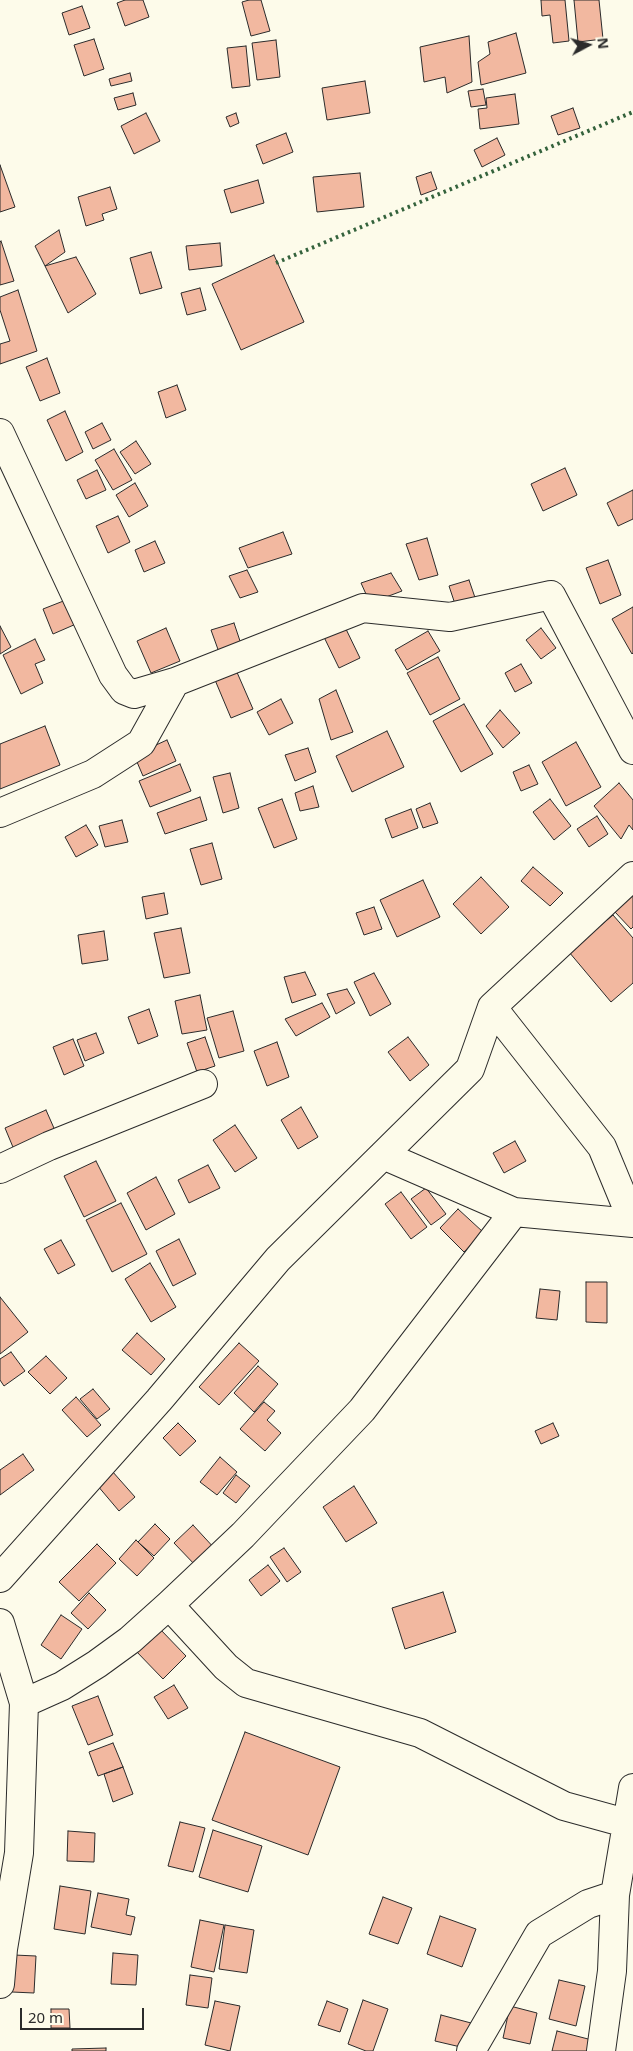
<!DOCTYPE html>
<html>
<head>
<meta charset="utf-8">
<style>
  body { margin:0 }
  #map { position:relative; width:633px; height:2051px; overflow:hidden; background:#fdfbea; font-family:"Noto Sans",sans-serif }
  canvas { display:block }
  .north { position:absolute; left:563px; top:20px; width:50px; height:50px; -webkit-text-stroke:4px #fdfbea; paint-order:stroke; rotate:84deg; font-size:14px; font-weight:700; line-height:20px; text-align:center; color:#2b2b2b }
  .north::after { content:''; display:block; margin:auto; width:18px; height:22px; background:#2b2b2b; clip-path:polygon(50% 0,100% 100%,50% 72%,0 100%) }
  .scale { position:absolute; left:20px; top:2008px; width:124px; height:22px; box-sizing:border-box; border:2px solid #2b2b2b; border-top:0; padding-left:6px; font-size:15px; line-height:18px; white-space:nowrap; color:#2b2b2b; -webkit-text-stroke:4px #fdfbea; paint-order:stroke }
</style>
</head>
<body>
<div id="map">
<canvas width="633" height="2051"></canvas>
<div class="north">N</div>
<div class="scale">20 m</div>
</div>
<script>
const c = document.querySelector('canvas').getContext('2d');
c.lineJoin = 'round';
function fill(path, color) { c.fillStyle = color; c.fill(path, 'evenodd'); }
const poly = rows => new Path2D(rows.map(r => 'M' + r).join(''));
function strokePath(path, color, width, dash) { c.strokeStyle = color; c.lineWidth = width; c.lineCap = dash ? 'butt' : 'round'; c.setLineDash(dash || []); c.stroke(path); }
const building = poly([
  [125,0,143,0,149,17,125,26,117,3,125,0],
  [249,0,261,0,270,31,251,36,242,2,249,0],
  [541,0,565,0,569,41,553,43,550,15,542,16,541,0],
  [574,0,599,0,603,39,578,42,574,0],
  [82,6,90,28,69,35,62,13,82,6],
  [516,33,526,73,481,85,478,62,490,54,488,42,516,33],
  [469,36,472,82,447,93,445,77,424,82,420,47,469,36],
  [94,39,104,69,84,76,74,45,94,39],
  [276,40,280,77,257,80,252,43,276,40],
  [246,46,250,86,232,88,227,48,246,46],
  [130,73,132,81,111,86,109,79,130,73],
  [365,81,370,113,327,120,322,88,365,81],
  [483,89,486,105,471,107,468,91,483,89],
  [133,93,136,105,118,110,114,98,133,93],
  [515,94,519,124,480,129,478,109,487,108,486,98,515,94],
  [573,108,580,128,558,135,551,116,573,108],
  [146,113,160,141,134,154,121,126,146,113],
  [236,113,239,123,230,127,226,117,236,113],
  [286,133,293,152,263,164,256,145,286,133],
  [497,138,505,155,482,167,474,150,497,138],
  [0,165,15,207,0,212,0,165],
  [431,172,437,189,421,195,416,177,431,172],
  [360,173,364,207,317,212,313,177,360,173],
  [258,180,264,203,231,213,224,190,258,180],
  [110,187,117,209,102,214,104,220,86,226,78,197,110,187],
  [59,230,65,252,45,266,35,246,59,230],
  [1,241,14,281,0,285,0,242,1,241],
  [220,243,222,266,189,270,186,246,220,243],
  [151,252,162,288,140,294,130,258,151,252],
  [274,255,304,322,241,350,212,284,274,255],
  [76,257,96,294,68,313,45,266,76,257],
  [200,288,206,310,187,315,181,293,200,288],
  [18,290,37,351,0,364,0,344,10,341,0,310,0,297,18,290],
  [47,358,60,393,40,401,26,367,47,358],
  [177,385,186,410,166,418,158,392,177,385],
  [65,411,83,452,66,461,47,420,65,411],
  [102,423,111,440,93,449,85,432,102,423],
  [136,441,151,464,135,474,120,452,136,441],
  [114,449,132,480,113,490,95,460,114,449],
  [565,468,577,495,543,511,531,484,565,468],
  [97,470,106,490,86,499,77,480,97,470],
  [135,483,148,506,129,517,116,495,135,483],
  [633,490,633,519,618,526,607,503,633,490],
  [118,516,130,542,108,553,96,526,118,516],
  [283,532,292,554,248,568,239,548,283,532],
  [427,538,438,575,419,580,406,544,427,538],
  [155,541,165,563,144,572,135,550,155,541],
  [608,560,621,595,600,604,586,568,608,560],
  [247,570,258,592,240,598,229,576,247,570],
  [391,573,402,591,370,603,361,583,391,573],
  [469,580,481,615,461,622,449,586,469,580],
  [66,600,76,624,53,634,43,609,66,600],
  [633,607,633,653,632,654,612,619,633,607],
  [234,623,242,647,220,655,211,630,234,623],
  [344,625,360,658,339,668,323,635,344,625],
  [0,626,11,647,0,654,0,626],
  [166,628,180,661,151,673,137,641,166,628],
  [541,628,556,648,541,659,526,640,541,628],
  [428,631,440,651,407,670,395,650,428,631],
  [35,639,45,660,35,664,43,683,21,694,3,655,35,639],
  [438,657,460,699,430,715,407,673,438,657],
  [521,664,532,683,515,692,505,673,521,664],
  [236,670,253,709,231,718,215,680,236,670],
  [336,690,353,732,331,740,319,699,336,690],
  [281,699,293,723,269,735,257,712,281,699],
  [464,704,493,754,461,772,433,721,464,704],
  [500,710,520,733,503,748,486,726,500,710],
  [45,726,60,765,0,789,0,744,45,726],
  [387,731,404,767,352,792,336,756,387,731],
  [167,740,176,761,143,776,134,755,167,740],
  [576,742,601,787,566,806,542,762,576,742],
  [308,748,316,772,295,781,285,755,308,748],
  [180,764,191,791,150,807,139,781,180,764],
  [529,765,538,784,521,791,513,772,529,765],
  [230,773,239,808,223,813,213,777,230,773],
  [619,783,633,800,633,830,629,825,621,839,594,806,619,783],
  [313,786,319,807,300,811,295,793,313,786],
  [200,797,207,820,165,834,157,813,200,797],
  [282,799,297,839,274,848,258,808,282,799],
  [550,799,571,826,554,840,533,812,550,799],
  [430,803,438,823,423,828,416,809,430,803],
  [411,809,418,828,392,838,385,819,411,809],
  [597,816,608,834,589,847,577,829,597,816],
  [122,820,128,842,105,847,99,826,122,820],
  [86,825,98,845,76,857,65,837,86,825],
  [212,843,222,879,201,885,190,849,212,843],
  [533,867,563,893,550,906,521,881,533,867],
  [481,877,509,907,481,934,453,904,481,877],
  [423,880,440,917,397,937,380,900,423,880],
  [164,893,168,914,146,919,142,897,164,893],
  [633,894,633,927,631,929,615,912,633,894],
  [374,907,382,929,364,935,356,913,374,907],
  [613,915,633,938,633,983,611,1002,569,952,613,915],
  [181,928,190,973,164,978,154,933,181,928],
  [104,931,108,960,82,964,78,935,104,931],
  [305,972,316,995,292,1003,284,977,305,972],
  [374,973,391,1004,370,1016,354,982,374,973],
  [347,989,355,1003,336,1014,327,994,347,989],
  [200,995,207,1030,182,1034,175,1001,200,995],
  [322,1003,330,1017,296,1036,285,1019,322,1003],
  [149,1009,158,1036,138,1044,128,1017,149,1009],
  [233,1011,244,1051,219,1058,207,1018,233,1011],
  [96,1033,104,1053,85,1061,77,1040,96,1033],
  [205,1037,215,1066,197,1072,187,1043,205,1037],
  [408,1037,429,1065,410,1081,388,1052,408,1037],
  [73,1039,84,1066,64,1075,53,1047,73,1039],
  [277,1042,289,1077,267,1086,254,1051,277,1042],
  [301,1107,318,1137,298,1149,281,1120,301,1107],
  [46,1110,57,1135,15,1152,5,1128,46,1110],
  [235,1125,257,1158,235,1172,213,1140,235,1125],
  [515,1141,526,1161,504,1173,493,1153,515,1141],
  [96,1161,116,1201,84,1217,64,1176,96,1161],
  [208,1165,220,1188,189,1203,178,1180,208,1165],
  [156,1177,175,1214,146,1230,127,1193,156,1177],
  [426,1188,446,1214,431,1225,411,1199,426,1188],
  [401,1192,427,1227,411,1239,385,1204,401,1192],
  [121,1203,147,1254,112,1272,86,1220,121,1203],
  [458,1209,483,1232,464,1252,440,1228,458,1209],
  [179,1239,196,1274,173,1286,156,1251,179,1239],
  [61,1240,75,1265,58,1274,44,1249,61,1240],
  [150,1263,176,1307,151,1322,125,1279,150,1263],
  [586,1282,607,1282,607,1323,586,1322,586,1282],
  [540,1289,560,1291,557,1320,536,1318,540,1289],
  [0,1297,28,1332,0,1354,0,1297],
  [137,1333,165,1359,151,1375,122,1350,137,1333],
  [239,1343,259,1361,219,1405,199,1387,239,1343],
  [11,1352,25,1371,4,1386,0,1380,0,1359,11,1352],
  [46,1356,67,1378,50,1394,28,1372,46,1356],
  [258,1366,278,1384,254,1412,234,1393,258,1366],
  [93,1389,110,1409,97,1419,80,1399,93,1389],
  [76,1397,101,1425,87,1437,62,1410,76,1397],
  [264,1402,275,1411,267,1420,281,1433,265,1451,240,1429,264,1402],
  [178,1423,196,1441,180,1456,163,1438,178,1423],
  [553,1423,559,1436,541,1444,535,1431,553,1423],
  [23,1454,34,1470,0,1495,0,1470,23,1454],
  [220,1457,237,1472,217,1495,200,1482,220,1457],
  [112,1471,135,1497,119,1511,97,1485,112,1471],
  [236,1475,250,1486,236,1503,223,1493,236,1475],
  [354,1486,377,1523,346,1542,323,1507,354,1486],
  [155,1524,170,1539,154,1556,138,1542,155,1524],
  [193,1525,216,1550,197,1567,174,1543,193,1525],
  [136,1540,154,1558,137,1576,119,1559,136,1540],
  [97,1544,116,1563,79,1601,59,1582,97,1544],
  [284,1548,301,1572,287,1582,270,1557,284,1548],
  [268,1565,280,1581,261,1596,249,1580,268,1565],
  [443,1592,456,1632,405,1649,392,1608,443,1592],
  [89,1593,106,1610,88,1629,71,1613,89,1593],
  [61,1615,82,1629,61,1659,41,1645,61,1615],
  [159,1628,186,1656,163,1679,135,1650,159,1628],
  [174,1685,188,1708,168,1719,154,1697,174,1685],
  [98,1696,113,1735,88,1745,72,1706,98,1696],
  [245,1732,340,1767,308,1855,212,1820,245,1732],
  [113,1743,123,1767,98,1776,89,1752,113,1743],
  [123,1767,133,1794,113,1802,104,1774,123,1767],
  [180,1822,205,1828,193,1872,168,1866,180,1822],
  [213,1830,262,1846,248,1892,199,1877,213,1830],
  [68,1831,95,1833,94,1862,67,1861,68,1831],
  [60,1886,91,1891,85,1934,54,1929,60,1886],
  [98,1893,129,1899,126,1915,135,1917,131,1935,91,1927,98,1893],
  [383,1897,412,1908,398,1944,369,1934,383,1897],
  [440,1916,476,1929,462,1967,427,1954,440,1916],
  [200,1920,224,1925,214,1972,191,1967,200,1920],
  [225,1925,254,1930,247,1973,219,1969,225,1925],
  [113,1953,138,1955,136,1985,111,1984,113,1953],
  [14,1955,36,1956,34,1993,12,1992,14,1955],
  [190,1975,212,1978,208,2008,186,2005,190,1975],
  [559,1980,585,1986,576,2026,549,2019,559,1980],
  [363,2000,388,2009,373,2051,366,2051,348,2044,363,2000],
  [215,2001,240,2006,230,2051,205,2045,215,2001],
  [327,2001,348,2009,340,2032,318,2025,327,2001],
  [510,2006,537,2013,530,2044,503,2038,510,2006],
  [51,2009,69,2009,70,2028,51,2028,51,2009],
  [441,2015,471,2023,465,2048,435,2041,441,2015],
  [557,2031,592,2040,590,2051,552,2051,557,2031],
  [106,2048,106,2051,72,2051,72,2049,106,2048]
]);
fill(building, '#f2b8a0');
strokePath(building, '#2b2b2b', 1);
const minor = poly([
  [0,433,113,675,124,690,134,694,175,682,363,608,450,617,551,595,633,750],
  [0,813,93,774,141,743,175,682],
  [492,1007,602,1147,633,1222],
  [383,1155,514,1212],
  [0,1169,49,1146,203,1084],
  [0,1578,159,1400,278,1259,470,1069,492,1007,633,876],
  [169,1605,243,1535,362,1410,514,1212,633,1223],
  [0,1623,24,1703,19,1853,3,1949,0,1984],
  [24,1703,62,1686,97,1664,130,1640,169,1605,226,1667,246,1683,420,1733,564,1806,633,1825],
  [471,2051,539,1934,588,1904,615,1895],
  [601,2051,612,1971,615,1895,633,1788]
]);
strokePath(minor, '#2b2b2b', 30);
strokePath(minor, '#fdfbea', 28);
strokePath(poly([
  [276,263,633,112]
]), '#34623c', 4, [2.5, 4]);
</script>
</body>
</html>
